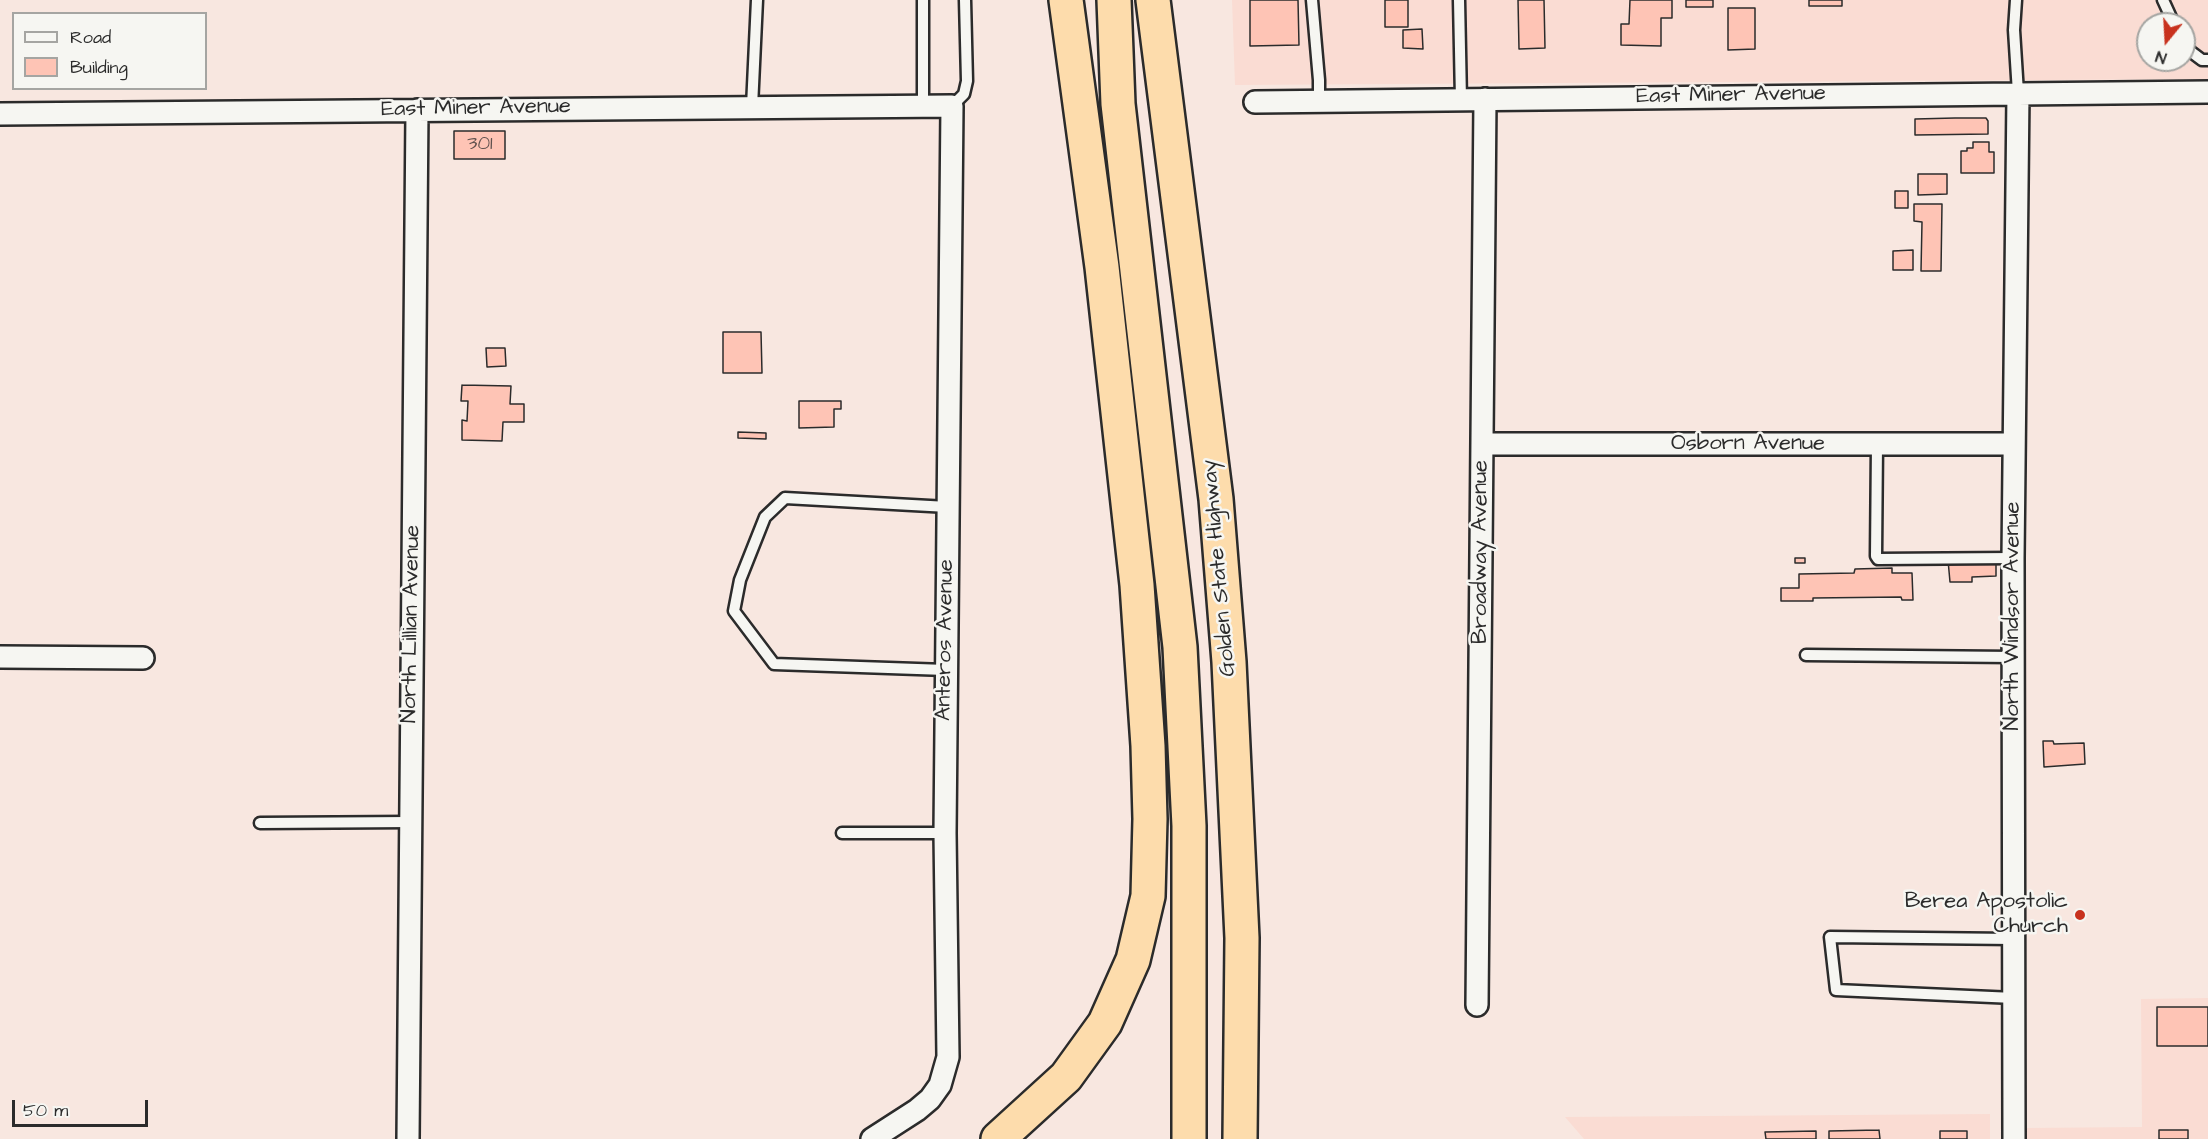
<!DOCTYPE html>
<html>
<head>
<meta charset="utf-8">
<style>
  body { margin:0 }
  #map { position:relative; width:2208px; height:1139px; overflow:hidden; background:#f8e7e0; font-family:"Architects Daughter",sans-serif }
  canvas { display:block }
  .legend { position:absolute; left:12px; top:12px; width:195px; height:78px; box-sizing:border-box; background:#f6f6f2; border:2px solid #a5a5a2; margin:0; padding:8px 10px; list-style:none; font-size:18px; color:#2b2b2b }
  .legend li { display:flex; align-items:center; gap:12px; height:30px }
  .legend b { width:30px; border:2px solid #a5a5a2 }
  .north { position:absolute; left:2136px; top:12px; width:60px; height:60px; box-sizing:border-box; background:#f6f6f2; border:2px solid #a5a5a2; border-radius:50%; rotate:198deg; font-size:16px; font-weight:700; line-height:24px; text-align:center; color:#2b2b2b }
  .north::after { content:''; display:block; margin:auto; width:21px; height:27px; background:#c8321e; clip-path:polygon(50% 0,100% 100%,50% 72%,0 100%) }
  .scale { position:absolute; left:12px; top:1100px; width:136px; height:27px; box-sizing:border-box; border:3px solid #2b2b2b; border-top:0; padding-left:8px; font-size:18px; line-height:21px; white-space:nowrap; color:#2b2b2b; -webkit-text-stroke:4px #f6f6f2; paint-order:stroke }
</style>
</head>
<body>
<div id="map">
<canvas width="2208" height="1139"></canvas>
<ul class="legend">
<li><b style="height:8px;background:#f6f6f2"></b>Road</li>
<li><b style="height:16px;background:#fec4b5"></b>Building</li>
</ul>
<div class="north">N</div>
<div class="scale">50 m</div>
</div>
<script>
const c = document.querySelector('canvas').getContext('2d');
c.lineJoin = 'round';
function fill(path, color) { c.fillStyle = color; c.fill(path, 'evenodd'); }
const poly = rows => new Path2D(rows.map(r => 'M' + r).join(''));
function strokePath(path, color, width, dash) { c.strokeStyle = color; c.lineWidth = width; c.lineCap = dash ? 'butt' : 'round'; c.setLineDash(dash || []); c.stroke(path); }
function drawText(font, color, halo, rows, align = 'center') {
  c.font = font + ' "Architects Daughter",sans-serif'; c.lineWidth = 5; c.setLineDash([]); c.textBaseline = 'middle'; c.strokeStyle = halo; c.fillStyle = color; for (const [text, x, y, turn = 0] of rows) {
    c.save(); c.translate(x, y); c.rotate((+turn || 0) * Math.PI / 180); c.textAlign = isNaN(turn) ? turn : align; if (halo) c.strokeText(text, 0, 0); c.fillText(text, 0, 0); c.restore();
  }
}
fill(poly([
  [1232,0,2208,0,2208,79,1235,85],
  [2148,24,2184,24,2184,60,2148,60],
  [2208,998,2208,1139,2026,1139,2026,1128,2142,1127,2141,999],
  [1990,1114,1990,1139,1584,1139,1565,1117]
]), '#fadcd3');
const building = poly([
  [1250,0,1298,0,1299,45,1250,46,1250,0],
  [1385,0,1408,0,1408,27,1385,27,1385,0],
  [1518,0,1544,0,1545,48,1519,49,1518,0],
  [1630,0,1672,0,1672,18,1661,18,1661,46,1621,45,1621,24,1629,24,1630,0],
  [1686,0,1713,0,1713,7,1686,7,1686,0],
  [1809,0,1842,0,1842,6,1809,6,1809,0],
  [1728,8,1755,8,1755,49,1728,50,1728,8],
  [1422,29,1423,49,1403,48,1403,30,1422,29],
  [1955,118,1986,118,1988,121,1988,134,1915,135,1915,119,1955,118],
  [454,131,505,131,505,159,454,159,454,131],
  [1973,142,1989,142,1989,152,1994,152,1994,173,1961,173,1961,151,1967,151,1967,148,1973,148,1973,142],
  [1918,174,1947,174,1947,194,1918,195,1918,174],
  [1895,191,1908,191,1908,208,1895,208,1895,191],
  [1914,204,1942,204,1941,271,1921,271,1922,222,1914,221,1914,204],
  [1913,250,1913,270,1893,270,1893,251,1913,250],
  [723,332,761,332,762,373,723,373,723,332],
  [486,348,505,348,506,366,487,367,486,348],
  [462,385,511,386,510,404,524,404,524,422,503,422,502,441,462,440,462,420,467,421,468,401,461,401,462,385],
  [799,401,841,401,841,409,834,409,834,427,799,428,799,401],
  [738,432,766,433,766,439,738,438,738,432],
  [1795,558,1805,558,1805,563,1795,563,1795,558],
  [1996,559,1996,576,1972,577,1972,582,1950,582,1948,560,1996,559],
  [1892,568,1892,573,1912,573,1913,600,1902,600,1901,597,1813,598,1813,601,1781,601,1781,588,1799,588,1799,574,1854,573,1855,569,1892,568],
  [2043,741,2053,741,2054,744,2084,743,2085,764,2044,767,2043,741],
  [2157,1007,2208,1007,2208,1046,2157,1046,2157,1007],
  [1879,1130,1880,1139,1829,1139,1829,1131,1879,1130],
  [2159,1130,2188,1130,2188,1139,2159,1139,2159,1130],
  [1816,1131,1816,1139,1766,1139,1765,1132,1816,1131],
  [1940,1131,1967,1131,1967,1139,1940,1139,1940,1131]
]);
fill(building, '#fec4b5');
strokePath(building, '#2b2b2b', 1.5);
const lane = poly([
  [1312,0,1319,80,1319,101],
  [1459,0,1461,100],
  [2016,0,2014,30,2018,93],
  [2163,0,2174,24],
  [2184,41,2190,51,2202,60,2208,60],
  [923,106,923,0],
  [952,106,964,94,967,81,965,0],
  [752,107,757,0],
  [1877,444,1876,556,1878,559,2013,558],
  [1806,655,2013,657],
  [946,670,774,664,734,611,740,580,765,517,785,498,948,507],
  [260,823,411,822],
  [842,833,945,833],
  [2014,939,1830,937,1836,990,2014,998]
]);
const street = poly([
  [1255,102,2208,92],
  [0,114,952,106,945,833,948,1057,940,1085,930,1099,917,1110,872,1139],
  [1482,444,2014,444],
  [0,657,143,658],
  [1477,1005,1485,99],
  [408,1139,417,110],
  [2014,1139,2013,558,2018,93]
]);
const highway = poly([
  [1114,0,1118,104,1180,647,1189,826,1189,1139],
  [1153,0,1216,499,1229,662,1242,938,1240,1139],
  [998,1139,1066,1077,1105,1023,1133,960,1148,896,1150,819,1148,746,1137,585,1102,267,1066,0]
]);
strokePath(lane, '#2b2b2b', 15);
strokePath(street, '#2b2b2b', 26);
strokePath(highway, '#2b2b2b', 38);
strokePath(lane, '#f6f6f2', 10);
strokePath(street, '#f6f6f2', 21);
strokePath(highway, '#fddcac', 33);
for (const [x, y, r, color] of [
  [2080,915,6,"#c8321e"]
]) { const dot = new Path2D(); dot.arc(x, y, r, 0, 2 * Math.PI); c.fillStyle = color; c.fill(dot); strokePath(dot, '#f6f6f2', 2); }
drawText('20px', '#60514e', null, [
  ["301",480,145]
]);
drawText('22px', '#2b2b2b', '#f6f6f2', [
  ["East Miner Avenue",1731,96,-1],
  ["East Miner Avenue",476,109,-1],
  ["Osborn Avenue",1748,444],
  ["Broadway Avenue",1481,552,-90],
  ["Golden State Highway",1220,568,-95],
  ["North Windsor Avenue",2013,616,-90],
  ["North Lillian Avenue",412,624,-89],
  ["Anteros Avenue",946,640,-89]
]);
drawText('22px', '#2b2b2b', '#f6f6f2', [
  ["Berea Apostolic",2068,902],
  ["Church",2068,927]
], 'right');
</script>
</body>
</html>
